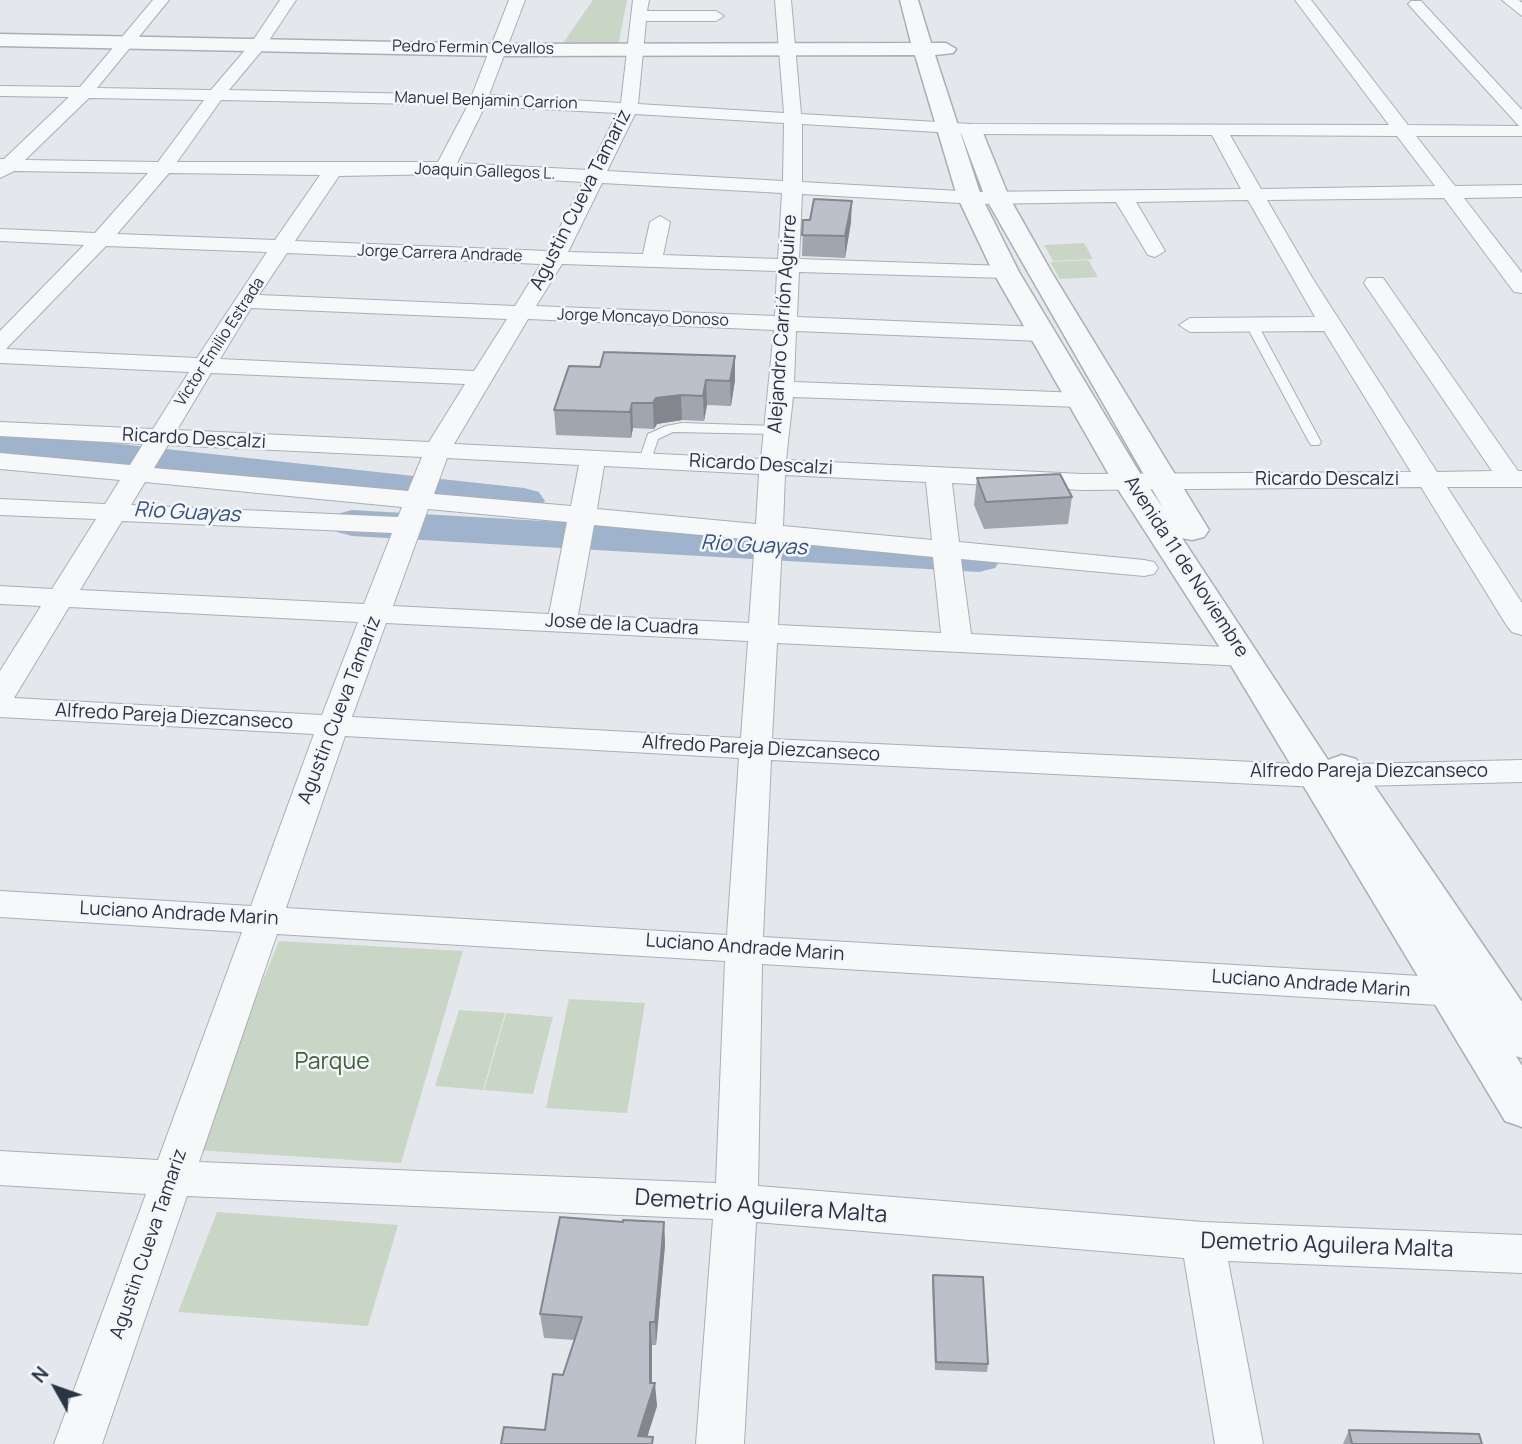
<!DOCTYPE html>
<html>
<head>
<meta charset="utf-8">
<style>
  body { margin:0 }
  #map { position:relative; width:1522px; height:1444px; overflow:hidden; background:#e4e7ec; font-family:Manrope,sans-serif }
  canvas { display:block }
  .north { position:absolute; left:21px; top:1353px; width:70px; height:70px; -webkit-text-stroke:5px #f4f6f9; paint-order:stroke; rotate:310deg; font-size:19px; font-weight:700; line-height:28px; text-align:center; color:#2b3445 }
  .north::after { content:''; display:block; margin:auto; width:24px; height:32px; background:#2b3445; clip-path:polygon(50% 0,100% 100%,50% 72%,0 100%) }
</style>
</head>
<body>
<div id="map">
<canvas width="1522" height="1444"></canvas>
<div class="north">N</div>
</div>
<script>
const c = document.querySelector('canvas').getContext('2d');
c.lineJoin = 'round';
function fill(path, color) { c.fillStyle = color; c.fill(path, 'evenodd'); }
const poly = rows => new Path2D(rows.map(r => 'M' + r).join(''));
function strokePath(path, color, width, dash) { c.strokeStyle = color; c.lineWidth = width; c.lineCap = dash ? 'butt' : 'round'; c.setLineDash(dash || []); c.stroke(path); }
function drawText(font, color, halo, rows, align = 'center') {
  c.font = font + ' Manrope,sans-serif'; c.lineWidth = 5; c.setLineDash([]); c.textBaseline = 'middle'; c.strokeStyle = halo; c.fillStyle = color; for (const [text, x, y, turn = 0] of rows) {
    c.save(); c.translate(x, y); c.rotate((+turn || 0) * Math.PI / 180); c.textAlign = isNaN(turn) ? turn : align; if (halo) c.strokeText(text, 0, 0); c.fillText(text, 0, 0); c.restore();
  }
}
fill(poly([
  [593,0,627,0,618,46,561,46],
  [1084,243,1093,259,1053,261,1044,245],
  [1088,260,1098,277,1060,279,1050,262],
  [279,941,463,951,401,1163,194,1150],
  [569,999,645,1003,627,1113,546,1108],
  [459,1010,505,1013,483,1090,435,1086],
  [506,1013,553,1017,533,1094,484,1090],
  [217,1212,398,1225,368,1326,178,1312]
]), '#c9d6c5');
fill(poly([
  [0,431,524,488,539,492,545,501,539,510,524,514,0,455,0,431],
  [352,510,979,546,995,550,1001,559,995,568,979,572,352,536,337,532,330,523,337,514,352,510]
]), '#9fb4cc');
const service = poly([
  [1252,322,1258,325,1321,442,1319,445,1311,445,1309,442,1246,325,1252,322],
  [682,423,775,426,781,430,775,434,673,432,658,439,650,463,640,463,639,460,648,434,666,426,682,423]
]);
const minor = poly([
  [153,0,169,0,97,88,211,90,252,42,280,0,296,0,264,48,229,90,472,95,509,0,525,0,489,95,621,103,633,0,649,0,647,11,716,11,724,16,716,21,646,21,638,104,784,113,775,0,791,0,801,114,971,124,1389,125,1295,0,1311,0,1408,125,1519,126,1408,4,1411,1,1421,1,1522,110,1522,136,1416,136,1455,186,1522,185,1522,197,1464,198,1522,273,1522,293,1514,292,1444,198,1267,200,1313,279,1437,472,1492,471,1364,283,1367,278,1383,278,1518,471,1522,471,1522,487,1447,487,1522,603,1522,635,1512,632,1507,626,1421,487,1082,490,952,483,959,542,1144,560,1154,562,1158,568,1154,574,1144,576,961,559,971,634,1244,648,1255,651,1259,657,1255,663,1244,666,777,643,772,739,1317,765,1522,760,1522,782,1317,787,771,760,763,937,1471,979,1484,983,1490,993,1484,1003,1471,1007,762,964,758,1186,1203,1222,1522,1235,1522,1273,1228,1261,1263,1444,1215,1444,1184,1258,756,1222,744,1444,696,1444,713,1219,187,1196,102,1444,54,1444,146,1194,0,1185,0,1151,158,1160,242,932,0,917,0,891,251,906,314,734,0,717,0,671,41,606,0,604,0,586,52,589,96,519,0,515,0,499,105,504,120,480,0,469,0,453,130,465,143,444,0,436,0,422,153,429,189,372,0,363,0,331,84,245,0,241,0,229,95,233,148,173,14,171,0,178,0,159,4,159,69,97,0,96,0,86,80,87,153,0],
  [89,98,204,100,158,162,25,160,89,98],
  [221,100,468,105,438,162,177,162,221,100],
  [485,106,617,113,589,170,457,163,485,106],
  [635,114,784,123,783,181,607,171,635,114],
  [802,124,971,134,1212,135,1241,189,977,192,802,182,802,124],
  [1230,135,1397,136,1435,186,1261,189,1230,135],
  [169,173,320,175,275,240,117,234,169,173],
  [445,174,583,182,548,251,295,241,339,176,445,174],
  [602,183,782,193,778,259,663,255,670,222,660,216,650,222,643,254,568,252,602,183],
  [802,194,977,204,1116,202,1148,255,1155,257,1165,251,1136,202,1248,200,1315,317,1190,318,1179,325,1190,332,1324,331,1411,472,1082,474,786,460,793,397,1081,407,1090,405,1093,400,1090,395,1081,393,794,382,796,331,1041,341,1052,334,1041,327,797,317,799,272,1006,278,1017,272,1006,266,799,259,802,194],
  [106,246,267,252,197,358,6,349,106,246],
  [287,253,541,264,515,306,259,295,287,253],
  [562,264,777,271,775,316,536,306,562,264],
  [251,308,507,319,474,371,220,359,251,308],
  [528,319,774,330,761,459,454,444,528,319],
  [211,373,465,384,429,442,177,430,211,373],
  [168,445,422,457,408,491,154,468,168,445],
  [447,458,579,465,571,506,434,494,447,458],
  [604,466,759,474,756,524,597,509,604,466],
  [785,475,926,482,932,540,783,526,785,475],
  [145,482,402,507,398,517,131,505,145,482],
  [428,509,567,522,549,614,393,606,428,509],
  [122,521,392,533,364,604,80,590,122,521],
  [594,525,755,540,749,623,578,615,594,525],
  [782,542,933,557,941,633,778,625,782,542],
  [69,607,358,622,322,715,14,698,69,607],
  [386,623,748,641,741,738,352,717,386,623],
  [345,736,739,758,727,935,286,908,345,736],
  [277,934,725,961,716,1183,199,1162,277,934],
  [1502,0,1519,0,1522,3,1522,16,1502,0]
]);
const tertiary = poly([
  [900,0,918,0,931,43,946,43,956,49,953,53,935,55,981,196,1019,272,1144,480,1163,508,985,197,961,133,964,128,980,128,983,133,1009,197,1052,273,1209,530,1204,537,1192,540,1182,538,1328,760,1342,755,1356,759,1522,1002,1522,1058,1516,1056,1522,1066,1522,1127,1505,1121,1226,657,1112,480,993,272,957,196,915,55,498,56,0,46,0,34,498,44,911,43,900,0]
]);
strokePath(service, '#a9aeb7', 2);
strokePath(minor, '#a9aeb7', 2);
strokePath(tertiary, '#a9aeb7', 3);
fill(service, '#f7f8fa');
fill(minor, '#f7f8fa');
fill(tertiary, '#f7f8fa');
fill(poly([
  [803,220,851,222,845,258,802,256],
  [569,366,735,380,731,406,707,405,704,421,682,420,657,424,654,429,633,428,631,438,556,435,554,410],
  [977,478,1072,497,1068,524,984,529,974,505],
  [623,1222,664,1222,665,1245,656,1345,652,1345,652,1383,657,1406,647,1437,545,1430,575,1340,544,1338,540,1314],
  [933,1275,988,1364,987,1372,935,1370,932,1283],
  [1349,1430,1352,1444,1343,1444]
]), '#a1a5ae');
fill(poly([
  [852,201,851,222,845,258,845,236],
  [735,356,735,380,731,406,730,381],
  [706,380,707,405,704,421,703,396],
  [681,395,682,420,657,424,654,429,653,403,656,398],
  [632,403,633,428,631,438,630,412],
  [664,1222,665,1245,656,1345,655,1322],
  [650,1322,652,1345,652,1393,655,1383,657,1406,645,1444,638,1436,650,1383]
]), '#83868d');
const building = poly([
  [814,199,852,201,845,236,802,235,803,220,810,220,814,199],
  [604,352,735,356,730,381,706,380,703,396,681,395,656,398,653,403,632,403,630,412,554,410,569,366,600,367,604,352],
  [1060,474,1072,497,986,502,977,478,1060,474],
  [560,1217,623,1222,623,1220,664,1222,655,1322,650,1322,650,1383,655,1383,638,1436,653,1437,652,1444,501,1444,504,1427,545,1430,553,1374,563,1375,582,1317,540,1314,560,1217],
  [933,1275,983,1277,988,1364,936,1362,933,1275],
  [1349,1430,1479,1434,1482,1444,1352,1444,1349,1430]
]);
fill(building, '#bbc0ca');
strokePath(building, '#83868d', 2);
drawText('16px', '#2b3445', '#f4f6f9', [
  ["Pedro Fermin Cevallos",473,48,1],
  ["Manuel Benjamin Carrion",486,101,2],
  ["Joaquin Gallegos L.",485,172,2],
  ["Jorge Carrera Andrade",440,254,2],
  ["Jorge Moncayo Donoso",643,318,2],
  ["Victor Emilio Estrada",220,342,-57]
]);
drawText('19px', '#2b3445', '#f4f6f9', [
  ["Agustin Cueva Tamariz",581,200,-63],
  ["Alejandro Carrión Aguirre",783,324,-86],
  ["Ricardo Descalzi",194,439,3],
  ["Ricardo Descalzi",761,465,3],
  ["Ricardo Descalzi",1327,480],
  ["Avenida 11 de Noviembre",1186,567,57],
  ["Jose de la Cuadra",622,625,3],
  ["Agustin Cueva Tamariz",340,710,-69],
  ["Alfredo Pareja Diezcanseco",174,717,3],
  ["Alfredo Pareja Diezcanseco",761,749,3],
  ["Alfredo Pareja Diezcanseco",1369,772],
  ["Luciano Andrade Marin",179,914,3],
  ["Luciano Andrade Marin",745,948,4],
  ["Luciano Andrade Marin",1311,984,4],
  ["Agustin Cueva Tamariz",149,1244,-71]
]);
drawText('italic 21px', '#34527a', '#f4f6f9', [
  ["Rio Guayas",187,513,3],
  ["Rio Guayas",754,546,3]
]);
drawText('23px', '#3f6138', '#f4f6f9', [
  ["Parque",332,1063]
]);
drawText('23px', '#2b3445', '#f4f6f9', [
  ["Demetrio Aguilera Malta",761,1207,4],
  ["Demetrio Aguilera Malta",1327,1246,2]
]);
</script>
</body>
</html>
